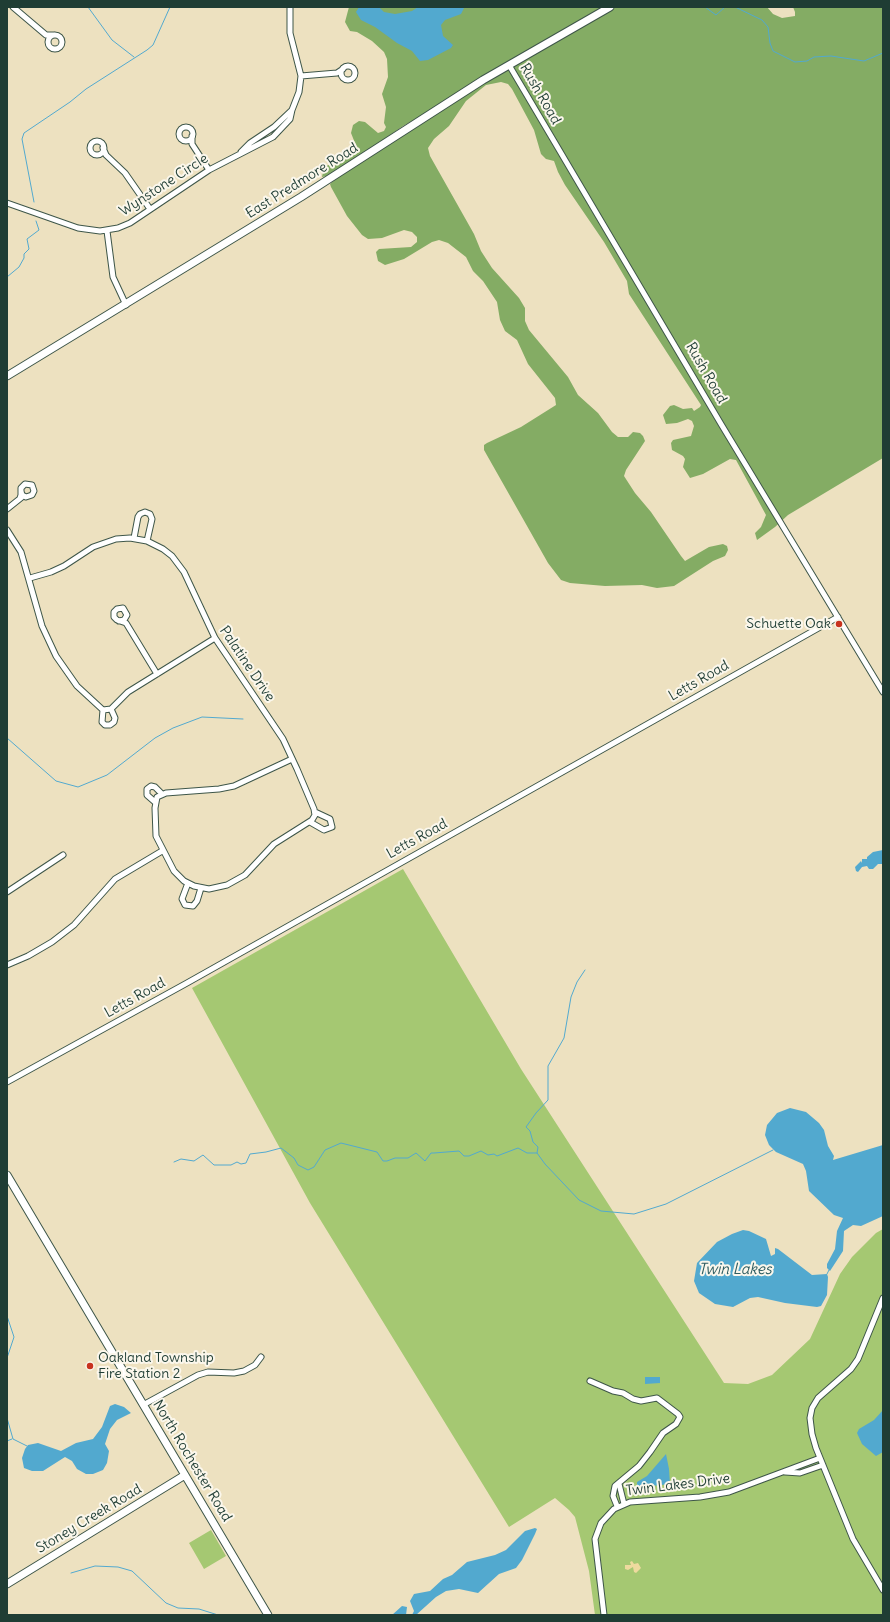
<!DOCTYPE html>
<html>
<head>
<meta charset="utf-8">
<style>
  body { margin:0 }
  #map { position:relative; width:890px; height:1622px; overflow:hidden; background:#ede1c0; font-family:Delius,sans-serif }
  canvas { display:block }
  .frame { position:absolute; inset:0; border:8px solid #1f3d34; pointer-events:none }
</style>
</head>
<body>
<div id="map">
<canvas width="890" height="1622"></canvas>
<div class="frame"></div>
</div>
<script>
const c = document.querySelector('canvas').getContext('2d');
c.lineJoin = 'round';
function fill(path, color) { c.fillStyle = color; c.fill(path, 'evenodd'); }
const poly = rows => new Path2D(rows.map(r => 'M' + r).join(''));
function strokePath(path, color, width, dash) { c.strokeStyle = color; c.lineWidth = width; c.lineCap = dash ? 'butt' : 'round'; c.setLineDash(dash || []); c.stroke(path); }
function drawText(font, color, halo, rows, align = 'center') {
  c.font = font + ' Delius,sans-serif'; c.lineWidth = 4; c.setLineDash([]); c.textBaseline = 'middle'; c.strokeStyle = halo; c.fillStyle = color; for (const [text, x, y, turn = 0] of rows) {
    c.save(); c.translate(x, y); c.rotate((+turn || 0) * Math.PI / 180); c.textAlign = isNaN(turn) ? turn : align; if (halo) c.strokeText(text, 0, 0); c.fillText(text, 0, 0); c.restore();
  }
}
fill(poly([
  [403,869,521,1069,724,1383,748,1384,772,1375,810,1339,840,1274,852,1257,876,1233,883,1229,883,1615,595,1615,589,1571,575,1517,569,1510,555,1498,509,1527,310,1203,192,988],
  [211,1530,226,1556,204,1569,189,1543]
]), '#a5c872');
fill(poly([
  [349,7,767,7,773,14,782,18,795,16,795,12,793,7,883,7,883,458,788,515,775,527,757,540,755,533,761,527,766,515,736,460,730,459,703,474,690,478,683,467,685,459,683,456,672,450,671,443,673,440,691,436,694,426,692,421,688,419,677,423,666,424,663,415,670,406,674,405,683,409,692,408,694,411,700,407,701,405,629,294,627,281,604,242,565,185,558,172,554,161,546,159,541,154,534,130,512,89,508,84,501,82,486,85,466,101,449,126,434,139,428,148,430,156,474,234,481,251,492,268,519,298,525,308,525,321,529,330,568,377,578,395,598,413,612,432,618,437,628,437,633,432,640,433,643,436,645,441,626,470,624,476,635,493,651,512,681,556,685,561,709,547,723,544,727,546,728,550,725,556,713,561,674,586,657,588,642,585,605,586,570,583,561,580,548,563,484,450,484,445,487,443,521,427,556,405,555,398,528,364,517,340,505,331,500,320,497,302,483,281,473,271,466,257,448,243,439,240,432,242,404,259,385,265,378,261,376,252,379,249,411,247,417,242,417,237,412,232,404,230,382,238,368,239,362,235,347,216,331,187,330,184,336,179,424,114,403,126,347,165,327,176,322,177,324,167,345,158,353,153,357,148,351,133,353,125,359,121,365,122,378,133,384,131,386,127,384,123,386,107,382,94,388,77,387,59,384,52,372,41,357,32,350,31,345,22]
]), '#84ac64');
fill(poly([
  [632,1561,634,1564,638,1563,641,1568,636,1573,634,1572,633,1567,628,1570,625,1569,625,1565,631,1565,630,1562]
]), '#eeda9e');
fill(poly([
  [359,7,379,7,384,12,395,14,412,11,418,7,464,8,461,14,445,20,441,25,443,36,453,45,451,48,428,60,420,61,412,51,397,43,375,27,361,20,356,12],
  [883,850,883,864,878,864,873,869,869,869,867,866,862,867,858,872,856,871,855,867,861,861,862,863,862,859,867,859,867,857,873,852],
  [790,1108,806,1112,819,1123,824,1130,828,1146,834,1156,833,1160,883,1145,883,1216,861,1226,853,1225,844,1231,843,1251,830,1271,827,1268,827,1264,835,1249,837,1231,843,1218,834,1215,809,1191,806,1171,803,1164,776,1152,769,1145,765,1135,767,1125,777,1113],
  [743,1230,749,1231,766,1239,771,1256,775,1254,775,1248,778,1249,812,1275,827,1274,828,1277,827,1295,821,1306,817,1307,785,1303,758,1297,750,1298,733,1307,715,1304,699,1293,694,1281,697,1263,717,1242,732,1234],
  [645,1377,660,1377,660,1383,645,1384],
  [115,1404,124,1407,131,1413,117,1420,110,1429,105,1444,109,1451,107,1463,103,1470,93,1474,86,1474,77,1469,72,1461,65,1457,43,1471,32,1471,24,1468,22,1458,25,1449,28,1445,38,1443,61,1451,76,1443,93,1439,102,1427,110,1406],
  [883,1410,883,1452,876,1456,862,1444,857,1433,859,1429,874,1420],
  [666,1454,669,1469,670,1484,642,1487,637,1486,637,1482,647,1476],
  [535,1528,537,1529,535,1534,522,1560,516,1568,499,1574,478,1593,459,1589,446,1591,436,1597,416,1615,412,1615,414,1611,410,1601,414,1594,430,1591,443,1579,452,1575,467,1562,495,1555,506,1550,525,1531],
  [402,1606,407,1607,406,1615,392,1615]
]), '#52a9cf');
strokePath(poly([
  [88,7,112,40,134,57],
  [705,7,716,15,725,7],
  [735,7,762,20,768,27,770,43,773,51,795,62,807,61,814,57,831,56,864,61,883,53],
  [34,202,22,139,24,133,70,102,86,89,147,50,153,45,170,7],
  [7,277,19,267,24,258,24,254,29,249,27,239,39,230,36,221],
  [7,738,56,781,78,787,107,775,155,738,173,728,202,717,243,719],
  [585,970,577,982,571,997,564,1038,548,1066,548,1100,536,1113,526,1127,530,1131,533,1142,538,1147,537,1153,545,1164,579,1200,601,1211,634,1214,666,1204,773,1150],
  [174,1162,181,1159,194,1161,203,1155,214,1165,231,1165,237,1162,241,1164,246,1163,250,1154,266,1152,281,1148,294,1158,298,1165,308,1170,314,1167,325,1150,341,1143,377,1152,383,1161,387,1161,395,1158,408,1158,416,1153,425,1161,431,1153,434,1153,459,1151,464,1156,469,1156,481,1151,488,1155,494,1154,497,1156,518,1148,527,1153,537,1153],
  [827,1274,829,1270],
  [7,1316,14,1337,7,1358],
  [7,1418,13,1439,27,1446],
  [7,1441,12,1439],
  [71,1573,95,1566,118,1567,132,1571,166,1603,178,1608,199,1609,218,1615]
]), '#52a9cf', 1);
const street = poly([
  [13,7,46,35,54,35],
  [290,7,290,33,301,76,299,92,292,110],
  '48 42a7 7 0 1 1 14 0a7 7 0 1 1-14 0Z',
  [509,65,721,424,883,692],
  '341 73a7 7 0 1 1 14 0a7 7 0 1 1-14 0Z',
  [301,76,337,73,343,69],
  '179 134a7 7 0 1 1 14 0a7 7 0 1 1-14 0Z',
  [192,136,192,144,209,170],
  '90 148a7 7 0 1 1 14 0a7 7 0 1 1-14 0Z',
  [103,148,106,155,125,173,150,209],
  [7,203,78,228,100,231,118,228,130,223,209,170,273,137,290,119,292,110,274,127,250,143,241,152],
  [107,231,113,277,126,305],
  [20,498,21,495,21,488,25,484,32,485,34,491,32,495,26,497,22,495,21,491],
  [7,509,22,497],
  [7,530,21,552,42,626,56,656,77,686,103,710,111,709,128,692,215,638],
  [134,538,138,517,140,514,145,512,150,514,152,519,147,541],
  [30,578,51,572,64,566,93,547,116,539,130,538,147,541,163,549,172,556,184,572,215,638,283,739,297,769,314,809,315,815,312,820,274,844,245,875,227,885,209,889,194,886,184,881,174,871,156,836,155,808,157,797,166,793,219,789,234,786,292,759],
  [119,621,124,620,127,615,123,608,117,609,114,612,114,617,117,620,126,623,157,674],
  [103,710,102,722,105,725,110,725,114,722,115,718,111,709],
  [155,802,147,795,147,789,151,786,155,787,162,794],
  [310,822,324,830,332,827,330,819,315,812],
  [188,883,182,899,185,905,193,906,197,901,201,888],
  [7,892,63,855],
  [7,965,28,956,52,942,74,925,115,879,162,851],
  [7,1082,187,983,838,617],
  [883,1298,858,1359,851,1369,818,1398,812,1408,810,1418,812,1434,816,1448,853,1539,883,1590],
  [590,1381,613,1391,623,1393,633,1399,641,1401,657,1398,678,1414,680,1417,676,1424,663,1433,650,1452,639,1466,615,1486,613,1496,617,1506],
  [143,1405,198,1375,208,1372,234,1373,244,1371,255,1365,261,1357],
  [785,1472,800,1473,823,1465],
  [619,1484,624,1504],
  [604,1615,595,1539,601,1523,614,1509,630,1502,700,1497,729,1492,820,1458]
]);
const secondary = poly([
  [7,376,301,197,483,80,610,7],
  [7,1175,268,1615],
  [7,1584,185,1475]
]);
strokePath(street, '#3e5649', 7);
strokePath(secondary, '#3e5649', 9);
strokePath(street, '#fff', 5);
strokePath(secondary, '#fff', 7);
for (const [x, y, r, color] of [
  [839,624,4,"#c8321e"],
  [90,1366,4,"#c8321e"]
]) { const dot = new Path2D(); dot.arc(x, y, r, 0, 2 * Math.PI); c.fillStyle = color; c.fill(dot); strokePath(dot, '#fbf7ec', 1.5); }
drawText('14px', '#1f3d34', '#fbf7ec', [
  ["Rush Road",540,94,60],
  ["East Predmore Road",302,181,-32],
  ["Wynstone Circle",164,185,-33],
  ["Rush Road",706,373,60],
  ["Palatine Drive",247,664,56],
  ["Letts Road",699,681,-30],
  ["Letts Road",417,839,-29],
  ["Letts Road",135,998,-29],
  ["North Rochester Road",192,1461,59],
  ["Twin Lakes Drive",678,1485,-7],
  ["Stoney Creek Road",89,1519,-31]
]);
drawText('14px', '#1f3d34', '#fbf7ec', [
  ["Schuette Oak",831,624],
  ["Oakland Township",98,1358,"left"],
  ["Fire Station 2",98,1374,"left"]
], 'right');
drawText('italic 15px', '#2e5d62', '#fbf7ec', [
  ["Twin Lakes",735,1270]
]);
</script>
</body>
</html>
